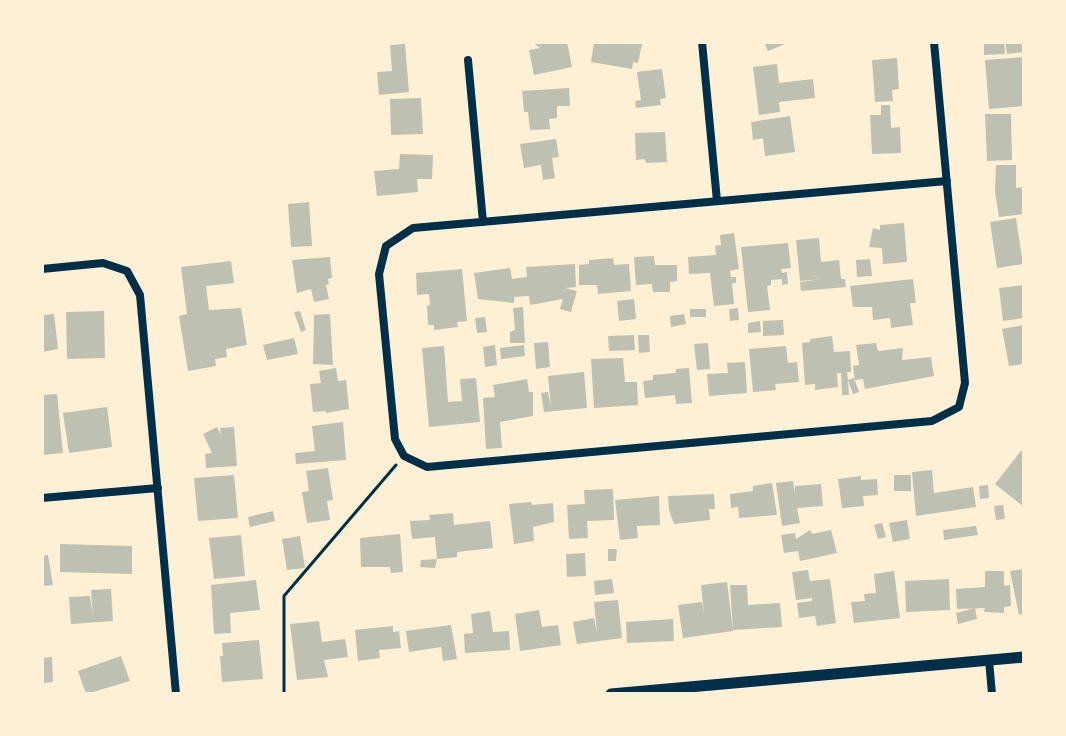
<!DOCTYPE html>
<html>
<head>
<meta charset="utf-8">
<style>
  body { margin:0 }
  #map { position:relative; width:1066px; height:736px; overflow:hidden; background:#fdf0d5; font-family:"Nunito Sans",sans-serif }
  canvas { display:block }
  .frame { position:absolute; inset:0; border:44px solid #fdf0d5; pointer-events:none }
</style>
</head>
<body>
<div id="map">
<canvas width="1066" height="736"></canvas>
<div class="frame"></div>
</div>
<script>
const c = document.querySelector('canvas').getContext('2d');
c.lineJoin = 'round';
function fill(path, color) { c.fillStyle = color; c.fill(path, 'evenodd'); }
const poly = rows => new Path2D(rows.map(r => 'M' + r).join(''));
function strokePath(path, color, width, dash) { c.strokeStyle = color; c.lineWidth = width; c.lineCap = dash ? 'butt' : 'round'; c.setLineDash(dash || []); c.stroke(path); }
fill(poly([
  [532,42,567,42,572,67,534,75,529,50,540,48],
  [594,42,635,42,642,44,638,63,633,62,632,69,591,62],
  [764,42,790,42,768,51],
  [984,42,1004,42,1005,54,984,55],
  [1005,42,1024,42,1024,52,1007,54],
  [405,44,409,92,379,95,377,72,392,71,390,45],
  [1024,57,1024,106,989,109,985,60],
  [897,58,899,89,892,90,893,101,875,102,872,60],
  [777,64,779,83,813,79,815,98,779,102,780,112,759,115,753,67],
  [662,69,666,98,660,99,661,105,636,108,635,101,641,100,637,72],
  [569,88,570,106,557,106,557,118,549,119,550,129,530,130,528,112,524,112,522,91],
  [421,98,423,134,391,135,390,99],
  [881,105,890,105,891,128,900,127,901,153,872,154,870,115,881,115],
  [985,114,1011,114,1012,160,987,161],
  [790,116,795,152,765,156,763,138,753,140,751,122],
  [665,132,667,162,647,163,644,159,636,160,635,133],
  [556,139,559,157,552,158,555,178,543,180,541,165,524,168,520,144],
  [400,154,433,155,432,179,417,179,418,192,377,196,374,171,399,169],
  [996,165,1016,165,1016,188,1024,187,1024,214,999,217,995,192],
  [309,202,312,246,291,247,288,204],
  [1016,218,1023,264,997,268,990,222],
  [904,223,907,262,883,264,882,248,869,247,873,228,880,230,880,225],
  [734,233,739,269,730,271,731,277,736,277,736,283,732,283,734,304,714,306,710,273,689,274,688,257,716,255,715,246,721,245,720,235],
  [819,238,821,262,839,260,841,279,845,279,846,287,801,291,800,282,823,279,800,281,796,240],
  [788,243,791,268,781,269,782,273,787,272,788,284,782,285,782,279,771,280,771,285,767,286,770,310,748,312,741,247],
  [654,256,655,265,677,265,677,281,670,282,670,292,653,292,652,284,636,285,634,257],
  [330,257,332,278,328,279,329,284,326,285,329,299,314,302,311,289,297,293,292,260],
  [613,258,614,265,629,264,631,291,598,294,597,285,579,285,579,265,589,264,589,260],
  [870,259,872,276,857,277,856,260],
  [231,261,234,283,206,286,209,310,241,308,247,345,226,349,227,357,215,359,216,366,188,371,179,316,187,314,181,267],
  [575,264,576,287,565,288,577,291,571,312,560,309,563,299,530,305,529,296,514,297,514,303,478,299,474,273,510,268,512,279,527,277,526,267],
  [462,269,467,321,457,322,458,327,434,330,434,325,428,325,427,306,430,305,429,294,417,295,416,273],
  [913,279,916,303,910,303,913,325,891,328,890,318,873,320,872,307,853,307,850,286],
  [1024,285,1024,318,1003,321,999,288],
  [634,299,636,319,619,321,617,301],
  [523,307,525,343,510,343,510,332,515,330,513,308],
  [738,308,739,320,730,321,729,309],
  [690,309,706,309,706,317,690,317],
  [104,311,105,358,67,359,66,312],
  [300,311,306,330,301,332,294,312],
  [54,314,58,349,42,352,42,315],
  [330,314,333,365,313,364,314,315],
  [684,314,686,324,671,327,670,316],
  [485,317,487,332,477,333,475,318],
  [783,320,784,335,763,336,763,321],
  [760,321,761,332,748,333,748,323],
  [1024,325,1024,364,1009,366,1002,329],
  [634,335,635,350,609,351,608,336],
  [638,335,649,335,650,352,639,353],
  [832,336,834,352,850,351,851,372,847,372,848,380,854,378,859,392,853,394,848,380,849,395,842,395,841,373,837,373,838,387,815,390,815,384,805,385,802,343,810,342,810,339],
  [294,338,298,354,267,360,263,345],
  [548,342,550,367,536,369,534,343],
  [708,343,710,369,697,370,694,344],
  [876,343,878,351,903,348,902,360,931,357,934,376,865,389,863,379,855,380,853,366,859,365,856,345],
  [495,345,497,365,485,367,483,347],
  [524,345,525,356,501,359,500,348],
  [444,346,448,402,462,401,460,379,476,378,480,422,429,427,422,348],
  [786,346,788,363,797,362,799,382,775,384,776,390,753,392,749,349],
  [623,358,625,382,637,382,638,405,594,408,591,359],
  [745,362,747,393,709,396,707,374,728,373,727,363],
  [336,368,338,381,346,380,349,409,326,413,326,411,313,412,310,384,321,383,319,371],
  [689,368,692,403,676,404,675,395,645,398,643,381,653,380,653,375,676,373,676,369],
  [584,372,587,408,544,412,541,393,548,392,551,407,548,376],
  [527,379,529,392,533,392,533,416,500,422,502,448,486,449,483,398,495,397,493,385],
  [57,394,63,453,42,455,42,395],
  [107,407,112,447,69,453,63,413],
  [343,422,346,460,296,464,295,453,315,451,312,426],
  [217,427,221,435,220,428,234,427,237,466,206,468,205,454,212,453,203,434],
  [1024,447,1024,507,995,484],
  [328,468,333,500,327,501,330,520,307,523,302,492,309,491,306,471],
  [932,470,934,493,973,487,976,507,916,516,912,472],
  [234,475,238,518,198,521,194,478],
  [894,475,911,475,911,491,894,491],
  [861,476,861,480,877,479,878,495,863,496,864,506,842,508,838,479],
  [793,481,795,494,795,486,821,484,823,506,797,508,800,523,782,526,776,483],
  [772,483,777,515,739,518,738,507,731,508,730,494,753,491,753,486],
  [988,485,989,498,980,499,979,486],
  [613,489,614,520,587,521,588,538,569,539,567,505,585,504,584,490],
  [714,494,715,509,709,509,710,520,674,524,669,510,668,496],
  [659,496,660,525,637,526,638,538,620,540,615,500],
  [531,502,532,505,553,503,554,522,533,527,534,541,514,544,509,504],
  [1003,505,1005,519,996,520,994,506],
  [273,511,275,521,250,527,248,517],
  [453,513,454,525,490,521,493,548,457,552,457,557,437,559,435,537,412,539,410,521,430,520,429,515],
  [907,520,910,539,893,542,889,523],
  [882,523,886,537,878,539,874,525],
  [976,526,978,535,944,540,943,530],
  [810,530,812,534,831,530,837,553,800,561,798,551,784,553,781,535,795,533,796,539],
  [400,534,403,572,391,573,390,567,361,567,360,538],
  [241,535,245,576,214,579,209,538],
  [300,536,305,568,287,570,282,539],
  [60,544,132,546,132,574,60,572],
  [608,549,617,549,616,561,608,561],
  [585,553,586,576,567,577,566,554],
  [48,555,53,585,42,586,42,556],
  [437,559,435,568,420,567,421,560],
  [1024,569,1024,614,1019,615,1010,571],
  [808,570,810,581,830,579,836,623,817,626,815,616,799,618,797,603,812,601,812,598,796,600,792,572],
  [894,571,900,618,854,623,851,602,865,601,864,594,876,593,874,574],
  [985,571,1004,571,1004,586,1010,585,1011,606,1004,607,1004,613,984,612,985,608,957,609,956,589,985,587],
  [612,579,614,593,595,595,594,581],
  [949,579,950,610,906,612,905,581],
  [256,580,260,610,230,613,231,633,214,634,211,585],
  [727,582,733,631,683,638,678,605,702,602,704,613,701,585],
  [730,585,747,585,748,605,780,603,782,627,733,630],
  [111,589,113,621,71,624,69,597,90,596,93,617,91,590],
  [618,600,622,638,577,644,573,622,594,618,597,633,594,602],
  [975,608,977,619,958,624,956,613],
  [539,610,542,627,558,625,561,645,520,651,515,614],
  [490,611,493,632,509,631,510,650,465,653,464,634,473,633,471,614],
  [673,619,674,641,627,643,626,622],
  [319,621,322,642,345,639,348,657,324,660,328,677,297,680,290,624],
  [451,625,457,659,443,661,441,647,409,652,406,631],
  [393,626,393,632,399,631,401,648,379,650,380,658,358,661,355,630],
  [259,640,263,679,222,682,220,656,223,656,222,643],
  [121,656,130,681,86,694,78,671],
  [52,657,53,682,42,683,42,658]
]), '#bec0b2');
strokePath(poly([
  [284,694,284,596,396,465]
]), '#003049', 3);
strokePath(poly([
  [702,42,717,201],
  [934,42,965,383,959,407,932,421,427,467,404,456,395,439,379,274,386,246,413,228,947,181],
  [468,60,483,222],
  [42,269,103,263,127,271,140,295,176,694],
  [42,498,158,488],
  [989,660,992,694]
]), '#003049', 8);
strokePath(poly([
  [611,694,1024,657]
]), '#003049', 11);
</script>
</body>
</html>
